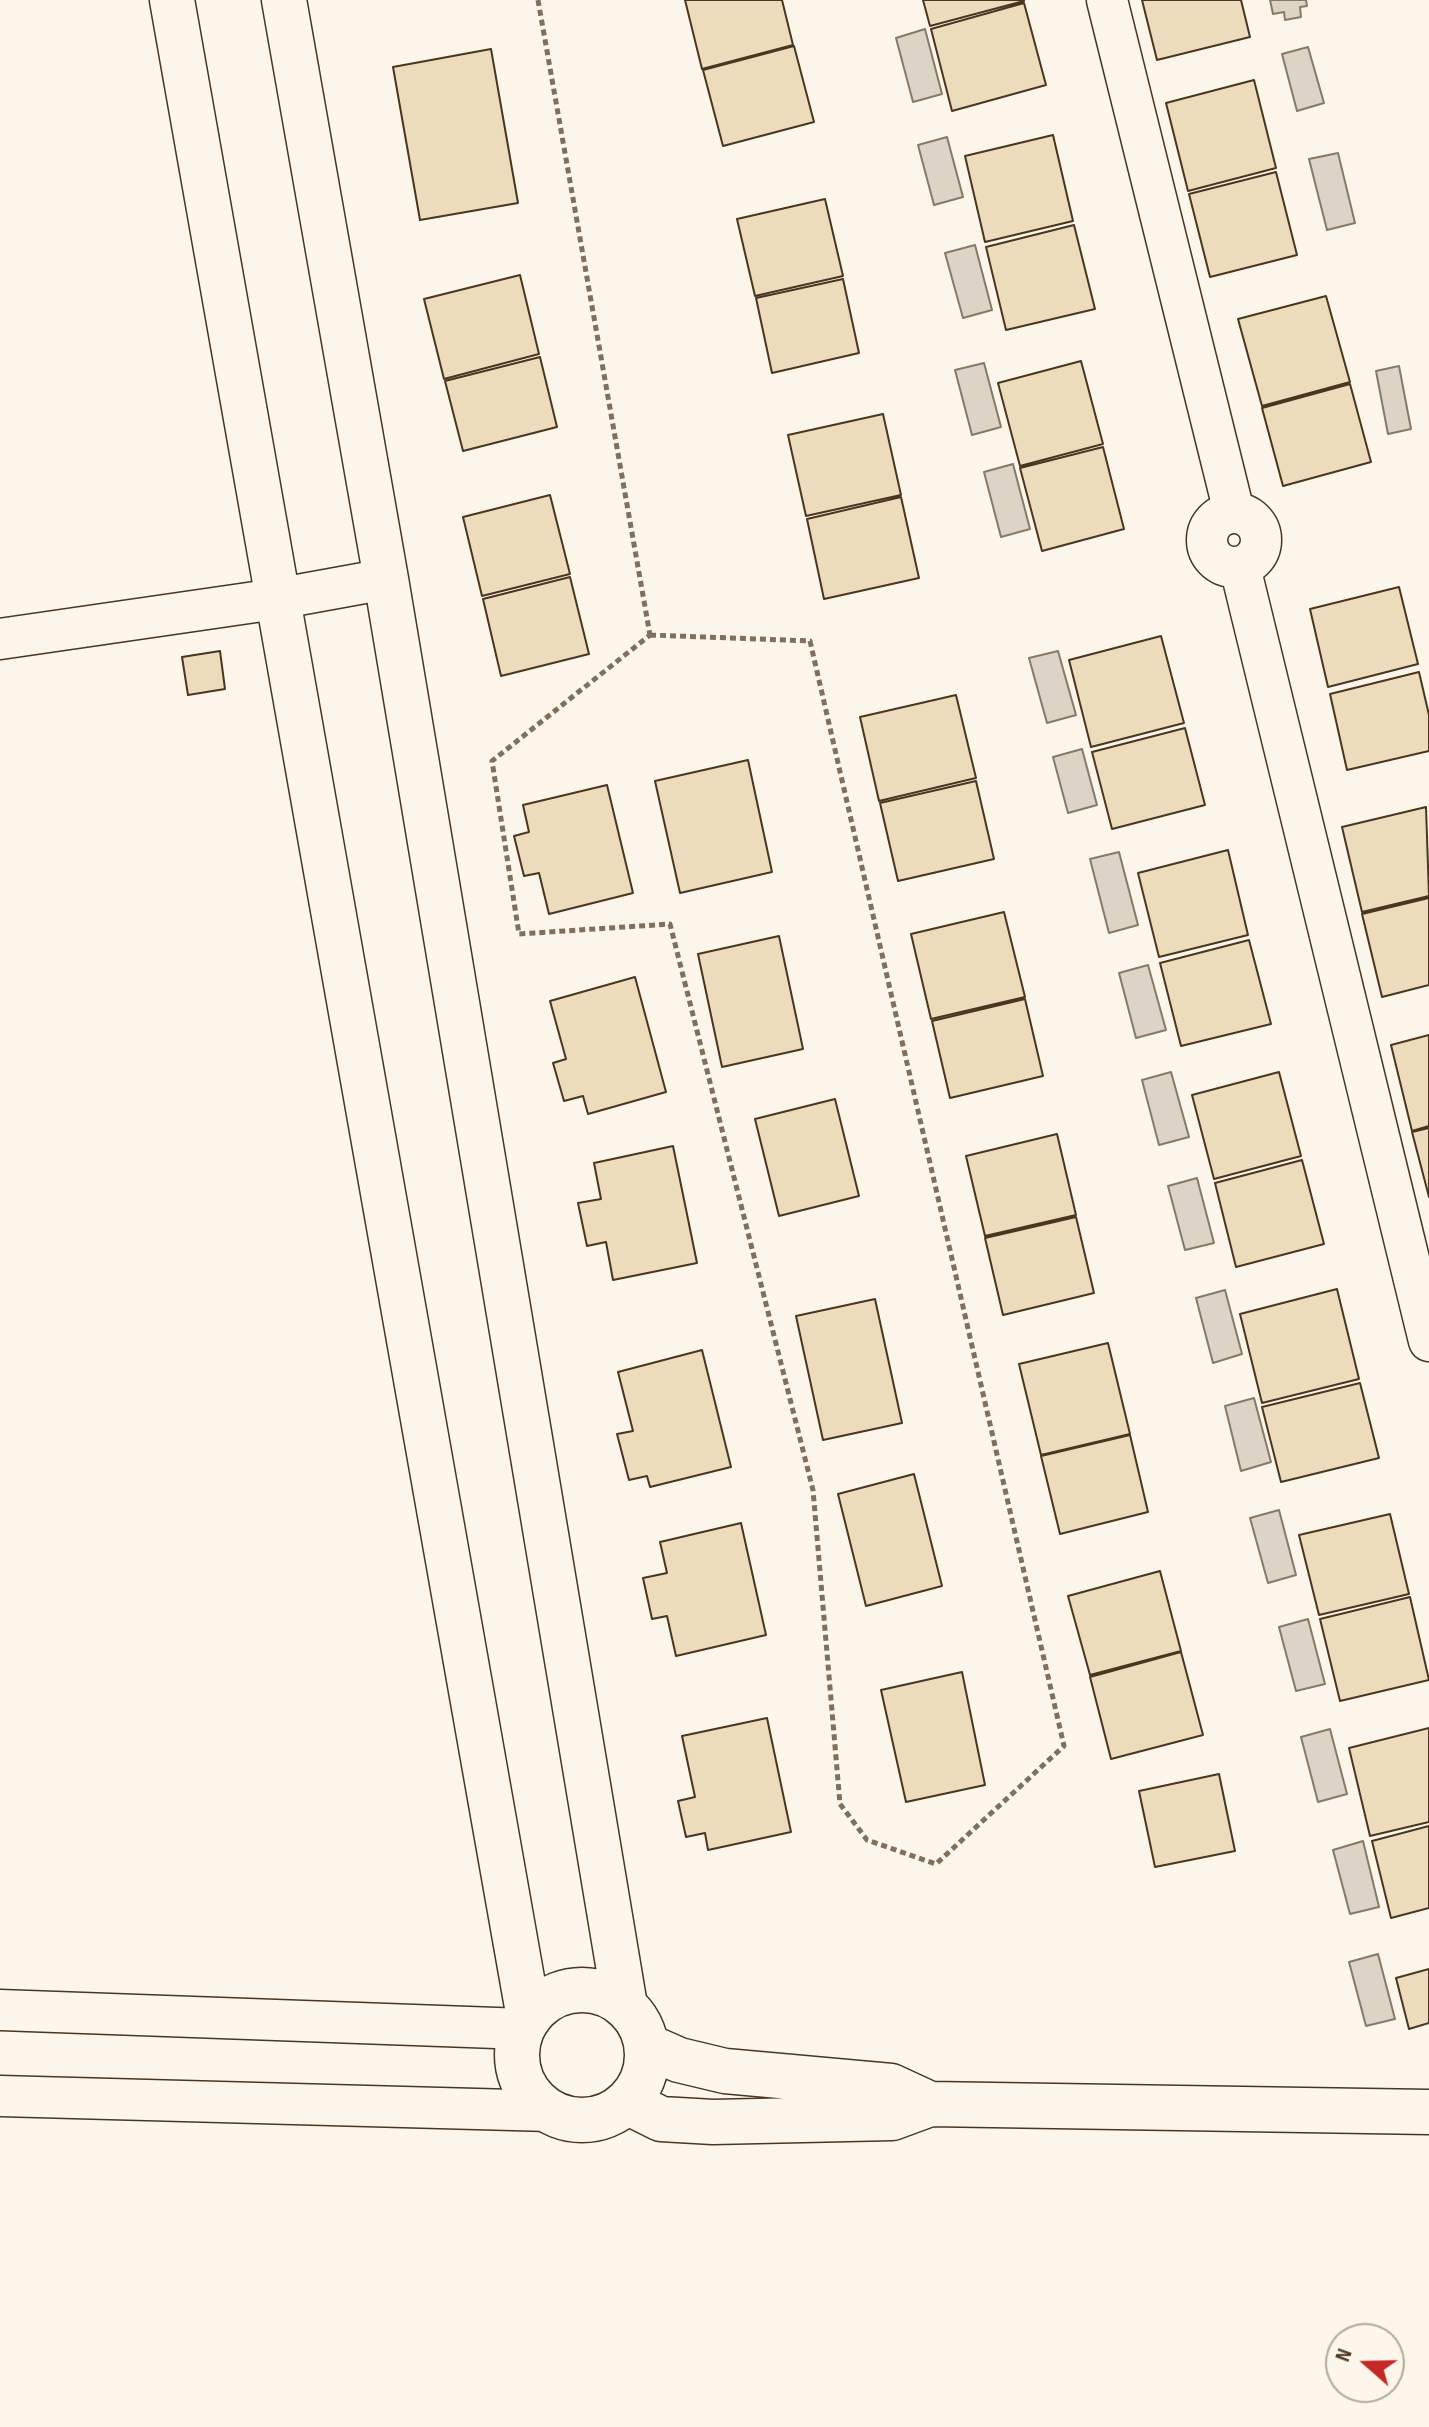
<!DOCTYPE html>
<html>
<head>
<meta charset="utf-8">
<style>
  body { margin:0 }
  #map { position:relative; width:1429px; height:2427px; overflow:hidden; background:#fbf6e9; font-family:"Sofia Sans Condensed",sans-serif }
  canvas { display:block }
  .north { position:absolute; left:1325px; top:2323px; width:80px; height:80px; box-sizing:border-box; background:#fbf6e9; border:2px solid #b4a999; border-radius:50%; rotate:290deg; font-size:22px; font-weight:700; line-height:32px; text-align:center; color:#4a3520 }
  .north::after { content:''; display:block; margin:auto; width:28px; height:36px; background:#c62828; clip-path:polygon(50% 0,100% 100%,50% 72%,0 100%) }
</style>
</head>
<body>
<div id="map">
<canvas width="1429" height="2427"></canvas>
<div class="north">N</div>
</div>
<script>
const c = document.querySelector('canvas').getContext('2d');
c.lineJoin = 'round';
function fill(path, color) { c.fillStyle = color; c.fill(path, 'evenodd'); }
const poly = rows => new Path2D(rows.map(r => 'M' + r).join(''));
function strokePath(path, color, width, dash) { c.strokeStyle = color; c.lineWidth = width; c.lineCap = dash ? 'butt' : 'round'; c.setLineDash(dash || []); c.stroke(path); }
const water = poly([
  [1270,0,1306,0,1307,6,1300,7,1301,17,1285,20,1284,12,1273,14,1270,0],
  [925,29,942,94,913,102,896,38,925,29],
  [1308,47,1324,103,1297,111,1282,54,1308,47],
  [947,137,963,197,934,205,918,145,947,137],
  [1338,153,1355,223,1327,230,1309,159,1338,153],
  [975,245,992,310,963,318,945,253,975,245],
  [984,363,1001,427,972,435,955,370,984,363],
  [1399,366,1411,429,1388,434,1376,371,1399,366],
  [1013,464,1030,529,1001,537,984,472,1013,464],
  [1058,651,1076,715,1047,723,1029,658,1058,651],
  [1082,749,1097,805,1068,813,1053,757,1082,749],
  [1119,852,1138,925,1109,933,1090,859,1119,852],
  [1148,965,1166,1030,1136,1038,1119,973,1148,965],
  [1171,1072,1189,1137,1159,1145,1142,1080,1171,1072],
  [1197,1178,1214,1243,1185,1250,1168,1186,1197,1178],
  [1225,1290,1242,1354,1213,1363,1196,1298,1225,1290],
  [1254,1398,1271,1462,1241,1471,1225,1406,1254,1398],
  [1279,1510,1296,1575,1268,1583,1250,1518,1279,1510],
  [1308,1619,1325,1684,1296,1691,1279,1627,1308,1619],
  [1330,1729,1347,1794,1318,1802,1301,1737,1330,1729],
  [1363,1841,1379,1907,1350,1914,1333,1850,1363,1841],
  [1378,1954,1395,2019,1366,2026,1349,1962,1378,1954]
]);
fill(water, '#dcd4c6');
strokePath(water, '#887966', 2);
const building = poly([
  [685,0,782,0,793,45,702,69,685,0],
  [923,0,1024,0,1024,1,930,26,923,0],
  [1142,0,1241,0,1250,37,1157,60,1142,0],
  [1024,3,1046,85,952,111,931,29,1024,3],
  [794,46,814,122,723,146,703,70,794,46],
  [491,49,518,203,420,220,393,67,491,49],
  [1254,80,1276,168,1188,191,1166,103,1254,80],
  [1053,135,1073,221,985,242,965,156,1053,135],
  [1276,172,1297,255,1210,277,1189,194,1276,172],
  [825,199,843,276,755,296,737,219,825,199],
  [1074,225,1095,309,1006,330,986,247,1074,225],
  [520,275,539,354,444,379,424,299,520,275],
  [843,279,859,353,772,373,756,298,843,279],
  [1326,296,1350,382,1262,406,1238,319,1326,296],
  [540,357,557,427,463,451,445,381,540,357],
  [1081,361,1103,444,1020,466,998,383,1081,361],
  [1350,384,1371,462,1283,486,1262,408,1350,384],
  [883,414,901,495,806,516,788,435,883,414],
  [1103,447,1124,529,1042,551,1020,468,1103,447],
  [550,495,570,574,482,596,463,517,550,495],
  [901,497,919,578,824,599,807,519,901,497],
  [570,577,589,654,501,676,483,599,570,577],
  [1399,587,1418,664,1328,687,1310,609,1399,587],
  [1161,636,1184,723,1091,747,1069,660,1161,636],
  [220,651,225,689,188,695,182,657,220,651],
  [1419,672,1429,715,1429,751,1347,770,1330,694,1419,672],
  [956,695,976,778,879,801,860,717,956,695],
  [1185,728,1205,805,1112,829,1092,752,1185,728],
  [748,760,772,872,680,893,655,781,748,760],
  [976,781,994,859,898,881,880,803,976,781],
  [607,785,633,893,549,914,539,873,524,876,514,836,529,832,523,805,607,785],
  [1426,807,1429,896,1362,912,1342,827,1426,807],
  [1228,850,1248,935,1159,957,1138,873,1228,850],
  [1429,898,1429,985,1382,997,1362,914,1429,898],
  [1004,912,1025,997,931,1019,911,934,1004,912],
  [779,936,803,1049,722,1067,698,954,779,936],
  [1249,940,1271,1024,1181,1046,1160,963,1249,940],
  [635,977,666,1092,588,1114,583,1096,564,1101,553,1063,566,1059,550,1001,635,977],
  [1025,999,1043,1076,950,1098,932,1021,1025,999],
  [1429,1035,1429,1126,1412,1131,1391,1045,1429,1035],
  [1279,1072,1301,1156,1214,1179,1192,1095,1279,1072],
  [835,1099,859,1196,779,1216,755,1119,835,1099],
  [1429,1128,1429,1197,1412,1132,1429,1128],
  [1057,1134,1076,1215,985,1236,966,1156,1057,1134],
  [673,1146,697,1263,613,1280,606,1242,587,1246,578,1203,601,1199,594,1163,673,1146],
  [1302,1160,1324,1244,1236,1267,1215,1183,1302,1160],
  [1076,1217,1094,1293,1003,1315,985,1238,1076,1217],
  [1337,1289,1359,1379,1262,1403,1240,1314,1337,1289],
  [875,1299,902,1423,823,1440,796,1316,875,1299],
  [1108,1343,1130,1434,1041,1455,1019,1364,1108,1343],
  [702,1350,731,1467,650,1487,647,1476,629,1480,617,1434,633,1431,618,1372,702,1350],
  [1360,1383,1379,1458,1281,1482,1262,1407,1360,1383],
  [1130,1435,1148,1512,1060,1534,1041,1456,1130,1435],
  [914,1474,942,1586,866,1606,838,1494,914,1474],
  [1390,1514,1409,1594,1319,1615,1299,1535,1390,1514],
  [741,1523,766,1635,676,1656,667,1616,652,1619,643,1578,667,1573,660,1542,741,1523],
  [1160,1571,1181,1651,1090,1675,1068,1596,1160,1571],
  [1410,1597,1429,1680,1340,1701,1320,1619,1410,1597],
  [1181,1652,1203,1735,1111,1759,1090,1677,1181,1652],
  [962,1672,985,1785,906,1802,881,1690,962,1672],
  [767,1718,791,1832,708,1850,705,1833,686,1837,678,1801,695,1797,682,1736,767,1718],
  [1429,1728,1429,1822,1370,1836,1349,1748,1429,1728],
  [1219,1774,1235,1851,1155,1867,1139,1791,1219,1774],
  [1429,1826,1429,1908,1391,1918,1372,1841,1429,1826],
  [1429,1969,1429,2023,1409,2029,1396,1978,1429,1969]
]);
fill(building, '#ecdcbc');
strokePath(building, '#4a3520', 2);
const minor = poly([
  [1107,0,1234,512],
  '1207 540a27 27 0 1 1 54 0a27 27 0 1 1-54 0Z',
  [1240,567,1429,1341],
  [0,639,276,599,386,579],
  [0,2010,524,2029],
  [0,2096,550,2111]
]);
const tertiary = poly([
  [172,0,529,2018],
  [284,0,386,579,625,2006],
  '517 2055a65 65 0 1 1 130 0a65 65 0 1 1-130 0Z',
  [647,2046,679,2060,725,2071,891,2086,930,2104],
  [627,2102,661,2119,713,2122,892,2118,930,2104,1429,2112]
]);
strokePath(minor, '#4a3520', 43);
strokePath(tertiary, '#4a3520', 47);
strokePath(poly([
  [538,0,650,635],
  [650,635,810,641,1064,1746,936,1864,867,1840,840,1804,813,1490,670,924,519,934,492,761,650,635]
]), '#7f6f5c', 5, [6, 4]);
strokePath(minor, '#fbf6e9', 40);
strokePath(tertiary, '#fbf6e9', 44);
</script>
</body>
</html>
